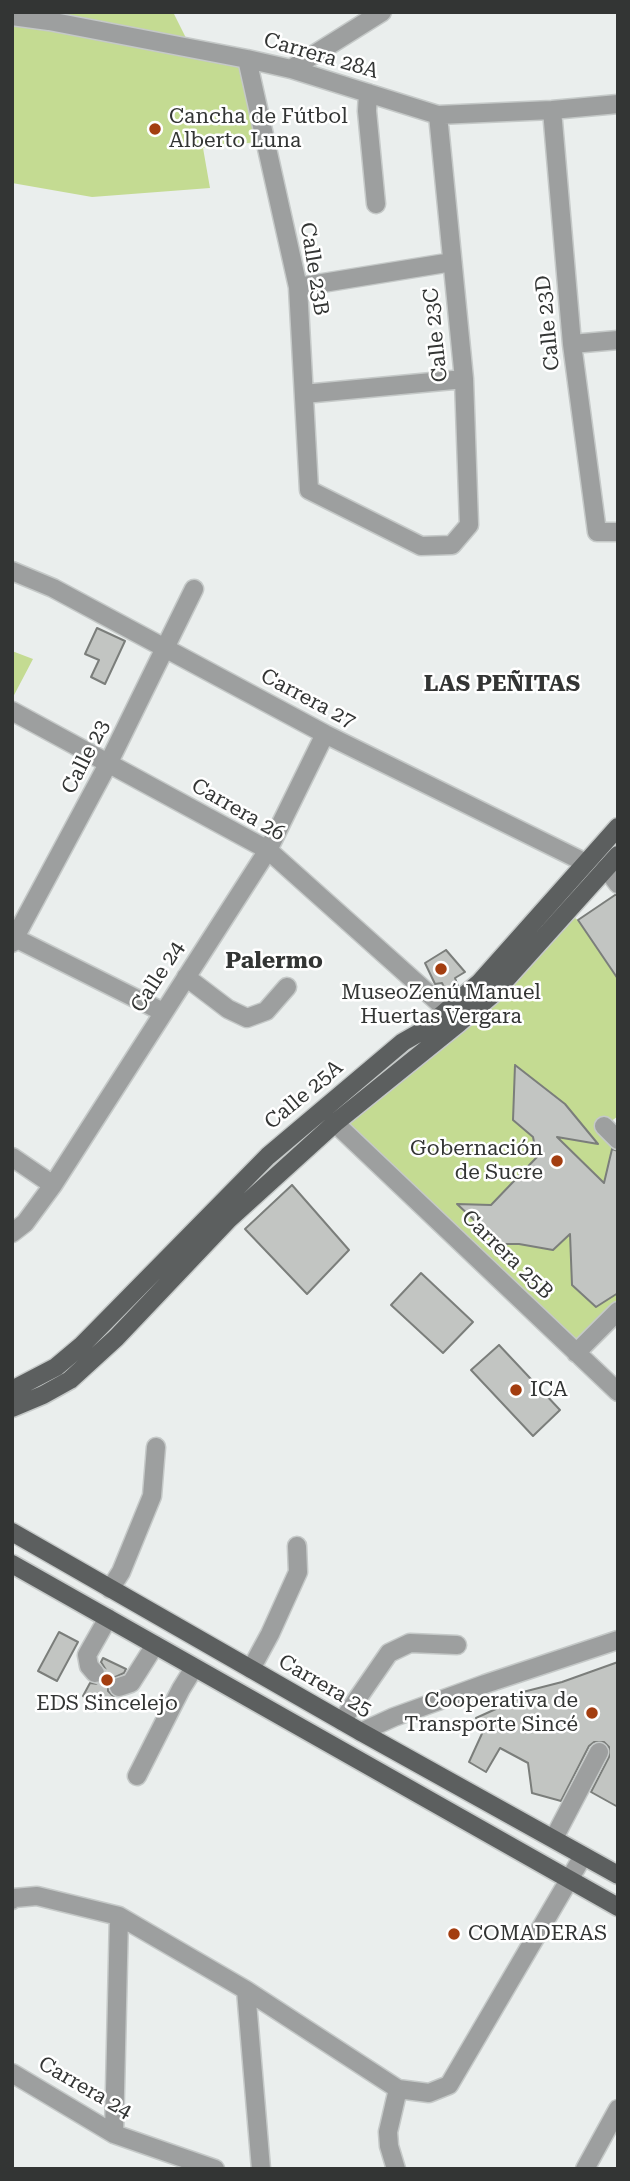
<!DOCTYPE html>
<html>
<head>
<meta charset="utf-8">
<style>
  body { margin:0 }
  #map { position:relative; width:630px; height:2181px; overflow:hidden; background:#eaeeed; font-family:"Roboto Serif",serif }
  canvas { display:block }
  .frame { position:absolute; inset:0; border:14px solid #333534; pointer-events:none }
</style>
</head>
<body>
<div id="map">
<canvas width="630" height="2181"></canvas>
<div class="frame"></div>
</div>
<script>
const c = document.querySelector('canvas').getContext('2d');
c.lineJoin = 'round';
function fill(path, color) { c.fillStyle = color; c.fill(path, 'evenodd'); }
const poly = rows => new Path2D(rows.map(r => 'M' + r).join(''));
function strokePath(path, color, width, dash) { c.strokeStyle = color; c.lineWidth = width; c.lineCap = dash ? 'butt' : 'round'; c.setLineDash(dash || []); c.stroke(path); }
function drawText(font, color, halo, rows, align = 'center') {
  c.font = font + ' "Roboto Serif",serif'; c.lineWidth = 5; c.setLineDash([]); c.textBaseline = 'middle'; c.strokeStyle = halo; c.fillStyle = color; for (const [text, x, y, turn = 0] of rows) {
    c.save(); c.translate(x, y); c.rotate((+turn || 0) * Math.PI / 180); c.textAlign = isNaN(turn) ? turn : align; if (halo) c.strokeText(text, 0, 0); c.fillText(text, 0, 0); c.restore();
  }
}
fill(poly([
  [12,12,49,20,61,12,173,12,190,46,247,59,266,141,203,148,210,188,92,197,12,183],
  [12,651,33,659,12,699],
  [566,912,578,920,618,979,618,1116,605,1126,618,1140,618,1311,576,1353,335,1123,459,1023]
]), '#c4db92');
const building = poly([
  [97,628,125,641,105,684,91,677,99,660,85,654,97,628],
  [615,895,618,895,618,979,578,920,615,895],
  [446,950,465,972,455,978,458,986,446,992,442,983,435,984,425,963,446,950],
  [515,1065,565,1104,598,1144,557,1137,604,1183,612,1149,618,1151,618,1293,596,1307,572,1285,570,1234,553,1250,519,1244,500,1244,457,1204,491,1205,537,1157,533,1137,513,1120,515,1065],
  [292,1185,349,1250,307,1294,245,1229,292,1185],
  [421,1273,473,1322,443,1353,391,1305,421,1273],
  [499,1345,560,1410,533,1436,471,1370,499,1345],
  [59,1632,78,1642,57,1681,38,1671,59,1632],
  [103,1658,126,1669,124,1673,111,1679,108,1684,108,1691,114,1697,108,1709,83,1696,90,1683,98,1684,105,1677,106,1670,101,1662,103,1658],
  [618,1662,618,1807,591,1792,609,1757,609,1747,604,1742,594,1742,589,1746,561,1801,532,1793,528,1763,500,1748,486,1772,469,1762,485,1727,476,1718,520,1698,519,1693,562,1682,618,1662]
]);
fill(building, '#c2c5c2');
strokePath(building, '#7b7e7b', 2);
strokePath(poly([
  [95,1673,119,1687]
]), '#c5c9c8', 18, [18, 9]);
const minor = poly([
  [12,16,49,21,247,59,291,69,438,115,552,110,618,104],
  [247,59,298,287,309,490,421,546,452,545,469,525,464,379,438,115],
  [291,69,382,12],
  [368,93,367,111,376,204],
  [552,110,572,344,597,532,618,532],
  [298,287,452,262],
  [572,344,618,340],
  [304,394,464,379],
  [12,571,53,588,325,734,586,863],
  [12,711,268,850,448,1011],
  [606,868,618,884],
  [15,938,163,1012],
  [12,943,108,764,194,589],
  [186,977,228,1009,247,1018,266,1011,287,987],
  [335,1123,618,1392],
  [604,1126,618,1140],
  [12,1157,53,1185],
  [12,1233,25,1223,53,1185,268,850,325,734],
  [576,1353,618,1311],
  [110,1589,121,1572,152,1496,156,1447],
  [251,1669,270,1634,298,1572,297,1546],
  [95,1673,89,1666,87,1655,108,1618],
  [119,1687,131,1683,155,1645],
  [342,1721,389,1653,410,1643,457,1645],
  [361,1732,394,1717,485,1684,618,1640],
  [137,1776,181,1689,194,1668],
  [554,1838,599,1752],
  [12,1900,14,1898,37,1896,119,1916,246,1990,398,2089,429,2093,449,2085,583,1856],
  [246,1990,261,2169],
  [12,2073,114,2134,215,2169],
  [114,2134,119,1916],
  [396,2169,389,2146,388,2132,398,2089],
  [585,2169,618,2109]
]);
const major = poly([
  [12,1390,56,1367,81,1346,268,1156,403,1042,424,1030,480,982,618,827],
  [12,1408,43,1395,70,1380,116,1338,229,1219,335,1123,459,1023,492,995,618,855],
  [12,1532,361,1732,618,1875],
  [12,1564,618,1907]
]);
strokePath(minor, '#c5c9c8', 21);
strokePath(major, '#c5c9c8', 21);
strokePath(minor, '#9d9f9f', 18);
strokePath(major, '#5c5f5f', 18);
for (const [x, y, r, color] of [
  [155,129,7,"#a33e10"],
  [441,969,7,"#a33e10"],
  [557,1161,7,"#a33e10"],
  [516,1390,7,"#a33e10"],
  [107,1680,7,"#a33e10"],
  [592,1713,7,"#a33e10"],
  [454,1934,7,"#a33e10"]
]) { const dot = new Path2D(); dot.arc(x, y, r, 0, 2 * Math.PI); c.fillStyle = color; c.fill(dot); strokePath(dot, '#fff', 2.5); }
drawText('21px', '#333534', '#fff', [
  ["Carrera 28A",321,56,16],
  ["Calle 23B",314,269,81],
  ["Calle 23D",548,323,-96],
  ["Calle 23C",436,335,-96],
  ["Carrera 27",308,699,28],
  ["Calle 23",86,757,-63],
  ["Carrera 26",238,810,30],
  ["Calle 24",158,977,-57],
  ["Calle 25A",304,1095,-40],
  ["Carrera 25B",507,1255,44],
  ["Carrera 25",325,1686,30],
  ["Carrera 24",85,2088,30]
]);
drawText('21px', '#333534', '#fff', [
  ["Cancha de Fútbol",169,117],
  ["Alberto Luna",169,141],
  ["MuseoZenú Manuel",441,993,"center"],
  ["Huertas Vergara",441,1017,"center"],
  ["Gobernación",543,1149,"right"],
  ["de Sucre",543,1173,"right"],
  ["ICA",530,1390],
  ["Cooperativa de",578,1701,"right"],
  ["Transporte Sincé",578,1725,"right"],
  ["EDS Sincelejo",107,1704,"center"],
  ["COMADERAS",468,1934]
], 'left');
drawText('bold 23px', '#333534', '#fff', [
  ["LAS PEÑITAS",502,684],
  ["Palermo",274,961]
]);
</script>
</body>
</html>
